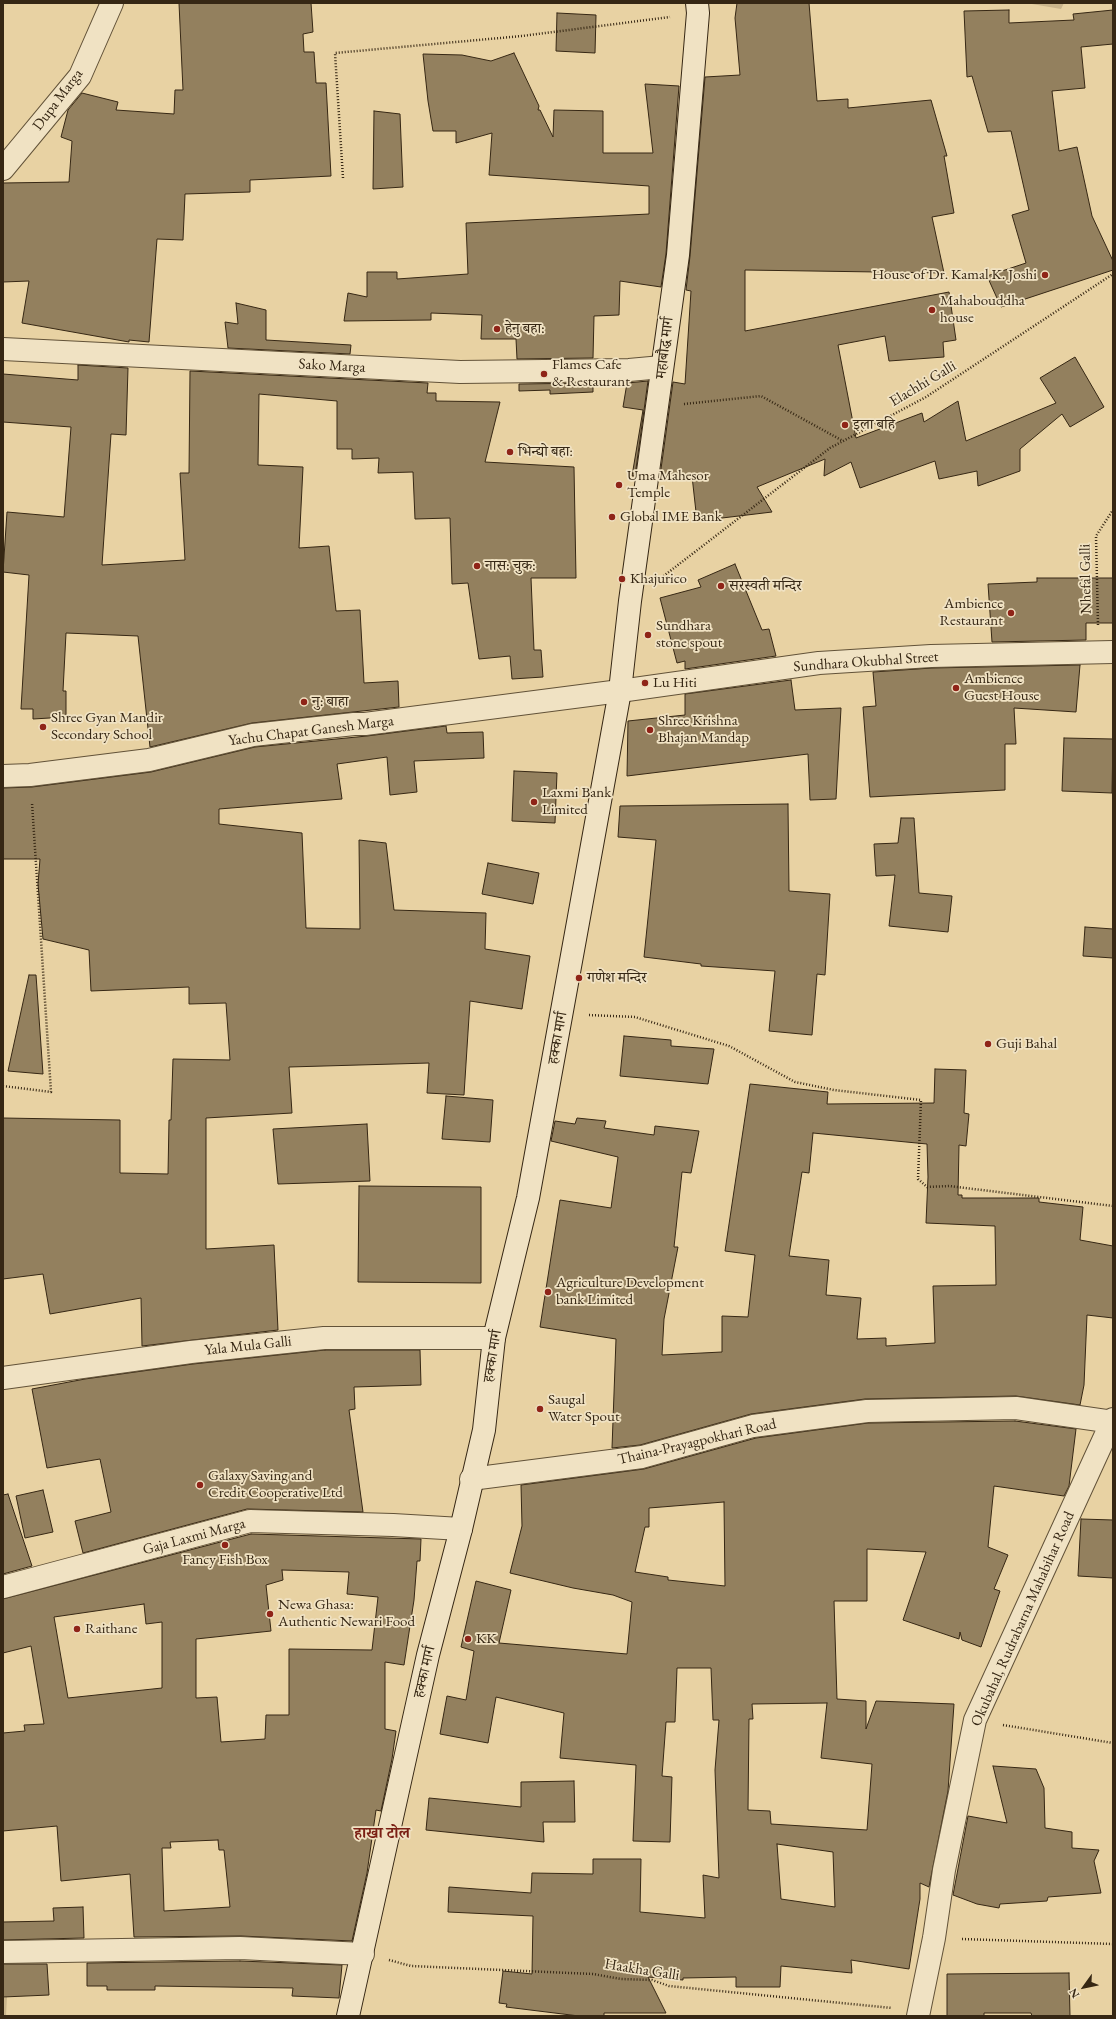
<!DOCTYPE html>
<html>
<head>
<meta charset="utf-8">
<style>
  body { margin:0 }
  #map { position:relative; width:1116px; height:2019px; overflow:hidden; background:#e8d2a3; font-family:"EB Garamond",serif }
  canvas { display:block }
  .frame { position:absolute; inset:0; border:4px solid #362714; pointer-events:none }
  .north { position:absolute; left:1064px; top:1967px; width:40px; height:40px; -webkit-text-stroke:3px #f0e2c3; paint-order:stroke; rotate:237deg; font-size:11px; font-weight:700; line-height:16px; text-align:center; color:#362714 }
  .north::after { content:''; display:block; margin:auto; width:14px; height:18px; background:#362714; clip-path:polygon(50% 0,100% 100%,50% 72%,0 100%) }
</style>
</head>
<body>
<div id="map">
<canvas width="1116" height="2019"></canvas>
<div class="frame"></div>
<div class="north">N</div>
</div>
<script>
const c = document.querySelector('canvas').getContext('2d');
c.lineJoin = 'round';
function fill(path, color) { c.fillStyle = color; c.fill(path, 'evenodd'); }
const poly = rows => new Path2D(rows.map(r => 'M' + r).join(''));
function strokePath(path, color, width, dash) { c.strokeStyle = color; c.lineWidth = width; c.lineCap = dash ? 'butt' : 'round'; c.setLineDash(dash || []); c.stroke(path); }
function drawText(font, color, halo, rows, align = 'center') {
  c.font = font + ' "EB Garamond","Noto Serif Devanagari",serif'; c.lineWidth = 3.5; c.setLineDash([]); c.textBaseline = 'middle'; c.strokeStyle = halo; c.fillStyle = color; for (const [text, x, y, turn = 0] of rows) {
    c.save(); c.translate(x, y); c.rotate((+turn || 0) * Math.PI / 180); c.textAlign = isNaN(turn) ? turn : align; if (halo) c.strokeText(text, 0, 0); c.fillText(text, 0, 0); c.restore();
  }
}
fill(poly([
  [1026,3,1064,3,1061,9],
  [7,1997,6,2016,3,2016,3,1998]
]), '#cab58b');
const building = poly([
  [179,3,311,3,313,32,303,34,304,52,314,52,316,83,326,83,331,176,250,180,250,192,185,194,183,240,157,239,149,342,129,340,129,342,22,323,29,281,3,282,3,183,69,182,72,141,61,137,68,110,82,93,118,102,116,110,174,114,175,90,183,90,179,3],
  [737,3,809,3,817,101,848,99,848,108,931,100,947,156,944,156,954,213,932,217,944,273,745,270,745,331,949,292,956,340,943,342,944,357,889,361,885,336,838,345,856,438,922,413,924,422,958,401,966,441,1056,403,1040,378,1075,357,1104,407,1070,427,1062,414,1020,449,1020,471,978,486,977,471,939,479,935,461,860,488,851,462,824,476,825,459,757,487,772,512,697,521,692,476,660,476,673,382,685,384,691,291,686,290,690,256,705,77,740,75,735,18,737,3],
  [1009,10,1009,23,1074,20,1073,14,1113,10,1113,44,1081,47,1085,88,1052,91,1059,151,1077,147,1092,216,1113,261,1113,270,1001,307,987,276,1026,263,1012,215,1029,210,1011,131,988,132,972,76,967,77,964,11,1009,10],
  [557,13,596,15,595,53,556,51,557,13],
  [514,53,539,106,538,110,540,110,553,137,554,110,603,111,603,153,653,153,645,84,679,86,666,254,661,287,620,281,619,315,594,316,593,358,517,359,516,339,481,339,482,315,431,313,431,320,344,321,348,293,367,297,367,272,397,272,397,279,468,274,466,223,649,214,649,186,489,175,492,133,456,143,456,131,433,131,428,101,423,54,462,55,491,61,514,53],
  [374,111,400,114,403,187,373,189,374,111],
  [236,303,266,310,266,340,351,345,350,354,228,348,225,322,238,324,236,303],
  [78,365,128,368,126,435,111,434,102,565,185,560,180,473,189,473,190,371,428,383,427,393,436,393,436,401,500,402,485,462,574,467,576,578,531,578,534,650,541,650,543,677,512,679,510,656,479,659,468,583,452,584,450,518,415,519,413,472,378,473,379,458,352,459,352,449,337,449,337,401,259,394,258,465,303,467,299,548,329,546,336,611,360,610,364,683,398,681,399,707,252,723,150,747,138,636,66,633,63,691,66,691,66,717,33,719,33,709,21,709,29,575,3,572,7,512,64,517,71,427,3,422,3,374,78,380,78,365],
  [648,381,635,476,632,476,643,410,623,407,627,383,648,381],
  [593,383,593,392,550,394,550,390,519,391,519,384,593,383],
  [735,564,762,630,769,629,776,656,685,669,685,661,677,663,660,598,701,587,698,580,735,564],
  [1037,578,1113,578,1113,623,1086,623,1086,640,992,642,988,584,1037,582,1037,578],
  [1080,665,1076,712,1014,708,1016,744,1005,744,1005,790,870,797,863,707,876,706,873,672,932,668,1080,665],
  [791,680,795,710,841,708,836,799,810,800,808,754,627,776,628,721,685,715,685,694,791,680],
  [446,726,447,733,483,732,484,758,414,761,417,792,390,795,387,757,337,764,342,799,219,809,219,824,302,833,306,928,360,929,359,840,386,843,394,910,486,913,485,949,530,956,522,1009,470,1001,464,1095,427,1093,429,1063,289,1067,292,1113,206,1118,206,1249,274,1245,278,1330,142,1346,141,1298,50,1314,43,1274,3,1279,3,1118,120,1120,120,1173,168,1174,169,1120,171,1120,173,1059,230,1060,226,1003,189,1004,189,987,91,991,89,950,43,939,38,884,40,859,3,859,3,788,32,787,151,772,255,747,367,736,446,726],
  [1064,738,1113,739,1112,793,1062,791,1064,738],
  [514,771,557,773,555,823,512,821,514,771],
  [788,804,789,891,830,894,825,975,817,974,812,1035,769,1031,775,971,701,966,701,964,644,957,656,840,618,837,620,806,788,804],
  [901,818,914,818,919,893,952,896,948,932,889,926,895,875,876,876,874,844,898,843,901,818],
  [488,863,539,873,533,904,482,894,488,863],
  [1085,927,1113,929,1113,958,1083,956,1085,927],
  [29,975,36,975,43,1074,8,1071,29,975],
  [624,1036,671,1040,671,1046,714,1049,708,1084,620,1076,624,1036],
  [935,1069,966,1070,964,1113,969,1114,966,1146,959,1145,958,1195,962,1195,962,1198,1039,1198,1039,1202,1083,1207,1080,1240,1113,1246,1113,1318,1087,1315,1084,1385,1080,1405,1016,1396,865,1399,751,1414,640,1445,612,1448,616,1339,540,1327,560,1200,611,1208,618,1157,551,1141,555,1121,575,1124,577,1118,606,1121,604,1128,654,1135,655,1126,699,1131,691,1173,682,1172,674,1247,678,1247,664,1319,662,1355,722,1352,722,1316,748,1317,755,1255,725,1251,750,1084,828,1092,827,1104,934,1103,935,1069],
  [813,1133,927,1144,928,1177,926,1223,995,1226,996,1285,933,1286,935,1343,886,1346,886,1338,857,1339,861,1298,826,1295,829,1260,789,1256,802,1172,809,1173,813,1133],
  [446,1096,493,1100,490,1142,442,1139,446,1096],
  [367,1124,370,1181,278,1184,273,1129,367,1124],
  [359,1186,481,1187,481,1283,358,1282,359,1186],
  [325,1350,420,1350,421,1385,354,1387,355,1409,349,1410,363,1512,247,1509,83,1553,75,1521,111,1512,100,1459,47,1468,32,1389,85,1379,193,1364,325,1350],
  [1015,1421,1076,1429,1069,1486,1064,1496,994,1486,988,1547,1008,1555,994,1589,1000,1591,981,1647,962,1640,960,1632,959,1639,903,1620,926,1552,867,1549,867,1601,834,1601,837,1699,866,1701,866,1729,876,1701,954,1704,948,1791,929,1887,920,1883,920,1899,909,1969,851,1960,852,1973,781,1966,780,1987,736,1987,736,1977,683,1978,683,1980,648,1977,666,2013,604,2013,604,2016,579,2016,506,2007,507,2004,499,2003,503,1971,532,1974,533,1916,448,1912,449,1887,531,1893,532,1873,593,1874,593,1859,641,1859,640,1912,705,1918,703,1875,719,1878,715,1770,719,1720,713,1720,711,1668,677,1668,675,1722,666,1722,662,1776,672,1777,670,1842,633,1841,636,1765,560,1758,564,1713,496,1697,488,1743,440,1734,447,1696,466,1700,474,1651,461,1647,476,1581,511,1590,499,1643,627,1654,632,1602,613,1595,573,1588,510,1573,522,1526,521,1485,644,1469,756,1438,868,1423,1015,1421],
  [724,1502,725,1586,668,1580,668,1577,635,1572,645,1527,649,1527,649,1508,724,1502],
  [827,1703,821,1758,872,1764,867,1830,771,1824,770,1811,748,1810,749,1719,753,1719,752,1704,827,1703],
  [777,1844,833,1852,835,1907,781,1899,777,1844],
  [43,1490,53,1532,25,1538,16,1496,43,1490],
  [8,1494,32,1566,3,1574,3,1495,8,1494],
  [1081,1519,1113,1520,1113,1578,1078,1576,1081,1519],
  [251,1534,421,1539,420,1561,417,1561,414,1600,404,1665,385,1662,385,1729,396,1731,392,1759,381,1811,376,1810,367,1873,352,1941,241,1936,134,1937,130,1874,61,1881,57,1826,3,1831,3,1733,25,1731,24,1725,44,1724,31,1646,3,1653,3,1599,251,1534],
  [282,1570,349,1572,347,1594,378,1597,372,1650,289,1649,289,1715,266,1715,265,1739,221,1742,217,1697,196,1698,196,1639,271,1631,266,1585,283,1580,282,1570],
  [144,1604,146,1624,162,1622,162,1688,68,1698,54,1617,144,1604],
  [218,1840,219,1850,224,1850,230,1907,164,1911,162,1848,171,1848,170,1842,218,1840],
  [993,1766,1036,1769,1044,1788,1045,1828,1072,1832,1072,1848,1099,1850,1094,1861,1101,1893,1048,1897,1047,1901,1000,1904,999,1908,977,1904,953,1895,968,1816,1007,1823,993,1766],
  [574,1781,575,1822,543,1822,544,1842,426,1830,429,1798,521,1807,521,1782,574,1781],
  [83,1907,84,1938,3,1940,3,1922,54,1921,53,1908,83,1907],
  [240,1961,342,1965,339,1998,292,1996,293,1988,155,1986,155,1990,107,1990,107,1986,87,1986,87,1963,240,1961],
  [3,1964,47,1964,49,1995,3,1997,3,1964],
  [1069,1973,1070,2016,1032,2016,1031,2013,984,2013,984,2016,947,2016,947,1974,1069,1973]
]);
fill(building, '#93805e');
strokePath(building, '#362714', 1);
const street = poly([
  [3,169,80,76,112,3],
  [3,349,460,372,629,370,662,367],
  [3,776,30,775,149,760,253,735,354,724,365,724,620,691,819,663,931,656,1113,652],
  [3,1378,191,1352,324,1338,494,1338],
  [471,1479,642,1457,753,1426,867,1411,1016,1408,1113,1422],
  [3,1587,250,1521,393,1525,461,1529],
  [3,1952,240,1948,363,1954],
  [918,2016,934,1938,944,1870,975,1720,1113,1419]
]);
const secondary = poly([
  [348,2016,428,1655,461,1529,484,1430,494,1338,528,1198,620,691,630,601,678,255,698,13,697,3]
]);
strokePath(street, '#625238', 24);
strokePath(secondary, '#362714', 24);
strokePath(poly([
  [343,178,335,53,522,36,670,17],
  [684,404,761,396,843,441],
  [661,578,830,448,926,397,1113,274],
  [1098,625,1096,536,1113,510],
  [589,1015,635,1017,729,1046,795,1082,834,1090,921,1100,918,1179,927,1187,949,1186,1113,1206],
  [3,1086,51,1092,32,803],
  [1003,1725,1113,1743],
  [962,1939,1113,1944],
  [389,1960,411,1966,593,1974,621,1979,652,1980,669,1986,892,2008]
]), '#362714', 2.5, [1, 2]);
strokePath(street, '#f0e2c3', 22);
strokePath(secondary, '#f0e2c3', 22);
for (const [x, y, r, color] of [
  [1045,275,4,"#8f2418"],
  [932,310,4,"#8f2418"],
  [497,329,4,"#8f2418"],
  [544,374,4,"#8f2418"],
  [845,425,4,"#8f2418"],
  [510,452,4,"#8f2418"],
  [619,485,4,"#8f2418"],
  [612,517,4,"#8f2418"],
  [477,566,4,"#8f2418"],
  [622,579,4,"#8f2418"],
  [721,586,4,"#8f2418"],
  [1011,613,4,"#8f2418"],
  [648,635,4,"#8f2418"],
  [645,683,4,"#8f2418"],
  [956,688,4,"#8f2418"],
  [304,702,4,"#8f2418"],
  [43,727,4,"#8f2418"],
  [650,730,4,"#8f2418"],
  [534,802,4,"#8f2418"],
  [579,978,4,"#8f2418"],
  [988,1044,4,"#8f2418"],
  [548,1292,4,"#8f2418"],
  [540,1409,4,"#8f2418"],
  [200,1485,4,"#8f2418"],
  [225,1545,4,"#8f2418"],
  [270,1614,4,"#8f2418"],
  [77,1629,4,"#8f2418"],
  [468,1639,4,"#8f2418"]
]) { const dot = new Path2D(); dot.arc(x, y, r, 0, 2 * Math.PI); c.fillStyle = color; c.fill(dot); strokePath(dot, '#f0e2c3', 1.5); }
drawText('15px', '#362714', '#f0e2c3', [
  ["Dupa Marga",58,100,-53],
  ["महाबौद्ध मार्ग",665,348,-83],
  ["Sako Marga",332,366,3],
  ["Elachhi Galli",923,384,-31],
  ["Nhefal Galli",1086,579,-91],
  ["Sundhara Okubhal Street",866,662,-4],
  ["Yachu Chapat Ganesh Marga",311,731,-7],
  ["हक्का मार्ग",558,1038,-80],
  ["Yala Mula Galli",248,1346,-6],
  ["हक्का मार्ग",493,1356,-81],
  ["Thaina-Prayagpokhari Road",697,1442,-13],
  ["Gaja Laxmi Marga",194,1537,-15],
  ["Okubahal, Rudrabarna Mahabihar Road",1023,1619,-66],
  ["हक्का मार्ग",425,1672,-77],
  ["Haakha Galli",642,1970,9]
]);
drawText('15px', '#362714', '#f0e2c3', [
  ["House of Dr. Kamal K. Joshi",1037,275,"right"],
  ["Mahabouddha",940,301],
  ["house",940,318],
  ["हेनु बहा:",505,329],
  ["Flames Cafe",552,365],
  ["& Restaurant",552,382],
  ["इला बहि",853,425],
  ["भिन्द्यो बहा:",518,452],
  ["Uma Mahesor",627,476],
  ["Temple",627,493],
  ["Global IME Bank",620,517],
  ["नास: चुक:",485,566],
  ["Khajurico",630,579],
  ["सरस्वती मन्दिर",729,586],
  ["Ambience",1003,604,"right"],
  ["Restaurant",1003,621,"right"],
  ["Sundhara",656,626],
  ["stone spout",656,643],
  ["Ambience",964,679],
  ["Guest House",964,696],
  ["Lu Hiti",653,683],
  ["नु: बाहा",312,702],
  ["Shree Gyan Mandir",51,718],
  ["Secondary School",51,735],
  ["Shree Krishna",658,721],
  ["Bhajan Mandap",658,738],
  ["Laxmi Bank",542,793],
  ["Limited",542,810],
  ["गणेश मन्दिर",587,978],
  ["Guji Bahal",996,1044],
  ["Agriculture Development",556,1283],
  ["bank Limited",556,1300],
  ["Saugal",548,1400],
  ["Water Spout",548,1417],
  ["Galaxy Saving and",208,1476],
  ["Credit Cooperative Ltd",208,1493],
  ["Fancy Fish Box",225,1560,"center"],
  ["Newa Ghasa:",278,1605],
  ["Authentic Newari Food",278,1622],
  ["Raithane",85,1629],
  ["KK",476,1639]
], 'left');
drawText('bold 16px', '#7a1f14', '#f0e2c3', [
  ["हाखा टोल",382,1834]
]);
</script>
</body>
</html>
